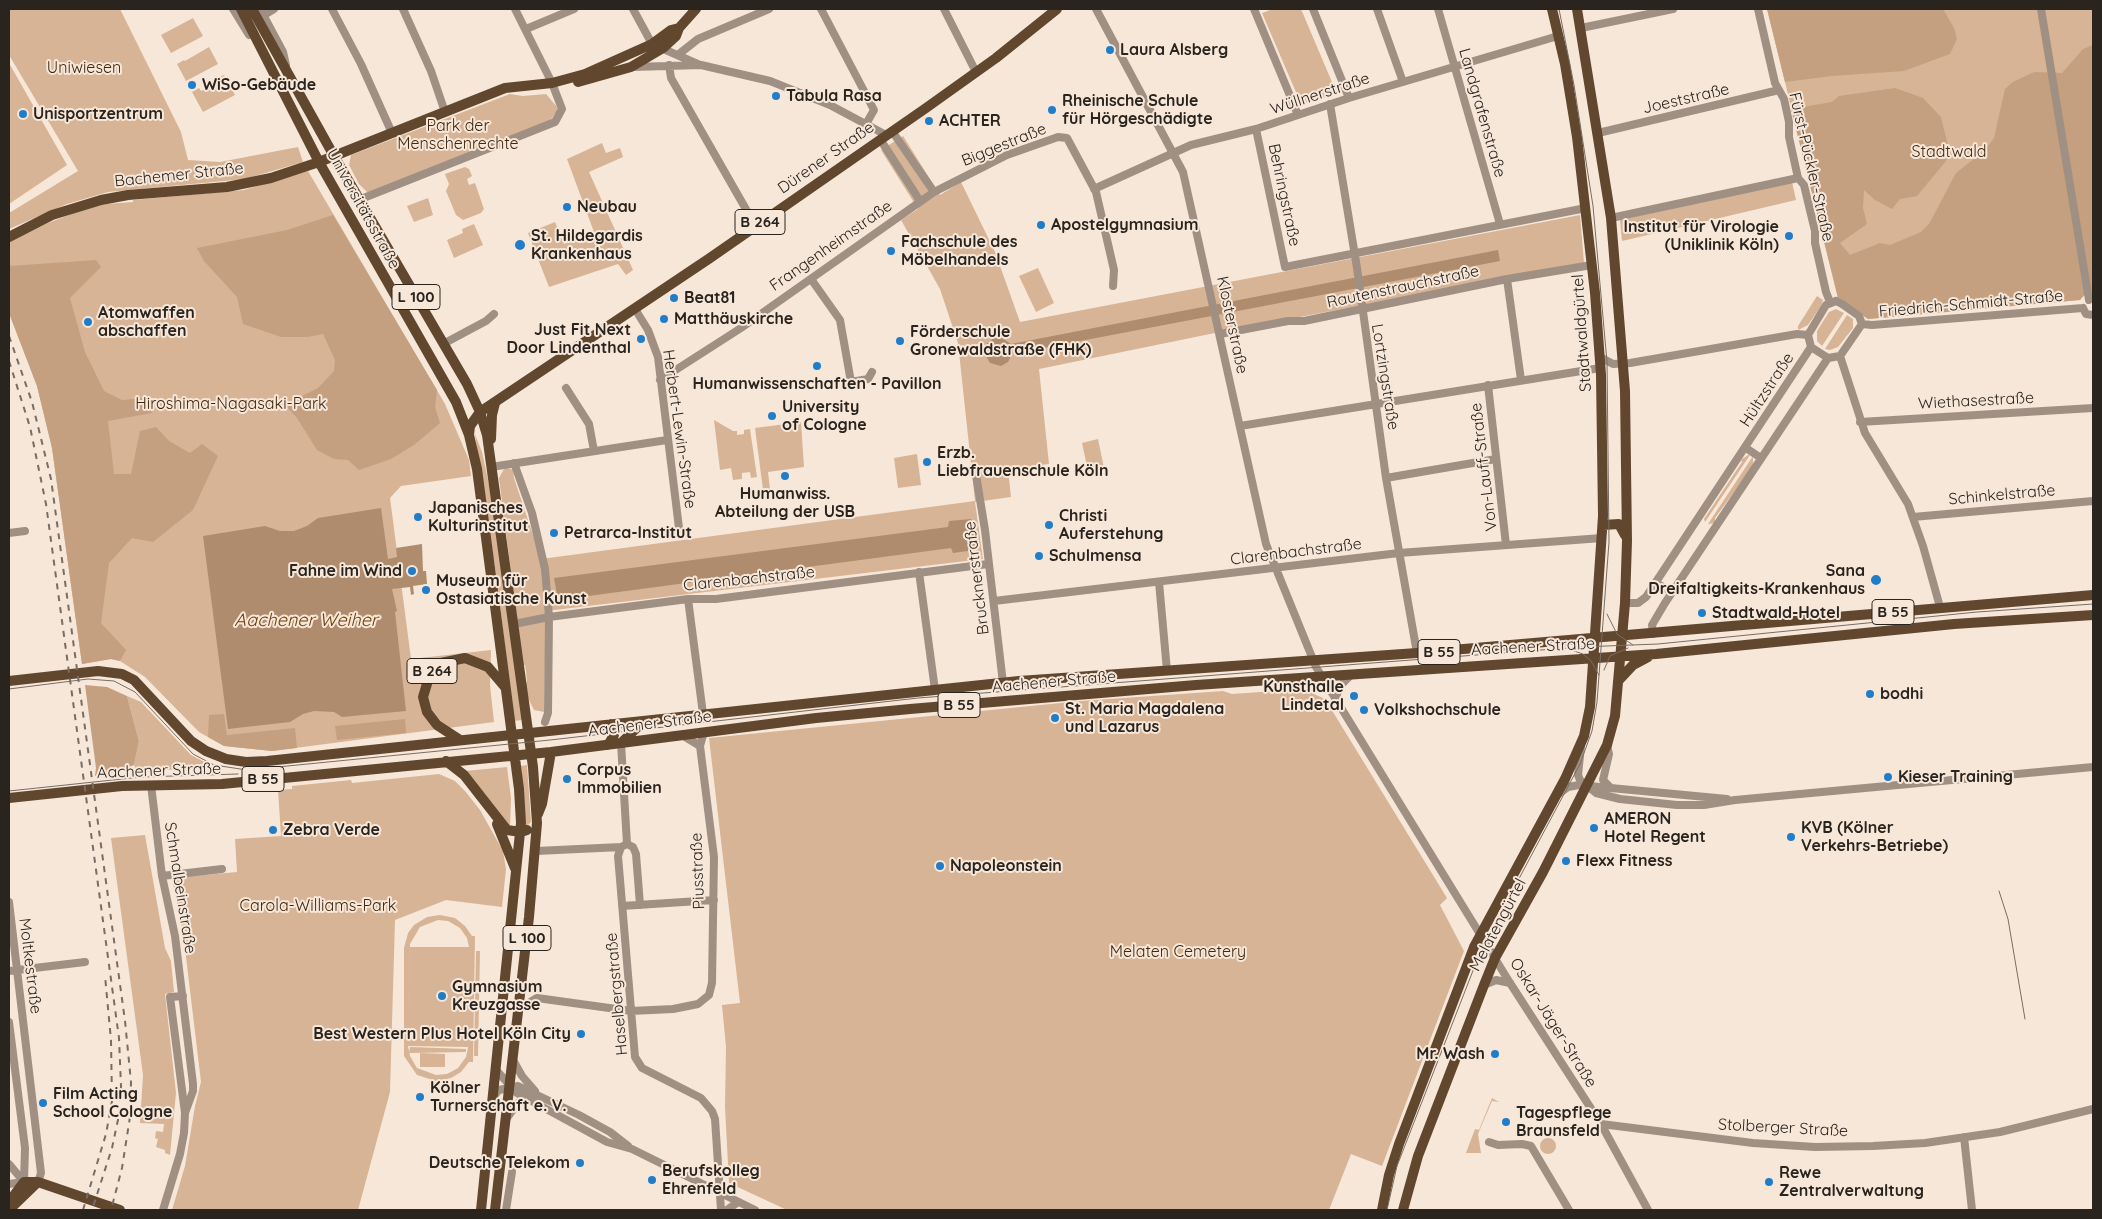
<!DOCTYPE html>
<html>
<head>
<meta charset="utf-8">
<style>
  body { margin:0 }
  #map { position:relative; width:2102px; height:1219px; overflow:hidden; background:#f7e7d9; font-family:Quicksand,sans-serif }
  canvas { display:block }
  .frame { position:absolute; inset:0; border:10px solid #2a241f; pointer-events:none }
</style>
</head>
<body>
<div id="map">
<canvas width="2102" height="1219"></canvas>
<div class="frame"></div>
</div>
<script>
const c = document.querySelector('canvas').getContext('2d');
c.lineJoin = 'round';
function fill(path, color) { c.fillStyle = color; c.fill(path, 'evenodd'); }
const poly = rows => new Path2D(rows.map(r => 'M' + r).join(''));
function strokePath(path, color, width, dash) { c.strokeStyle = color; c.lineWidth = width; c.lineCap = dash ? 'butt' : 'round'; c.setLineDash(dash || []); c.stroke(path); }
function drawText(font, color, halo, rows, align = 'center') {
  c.font = font + ' Quicksand,sans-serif'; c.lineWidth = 4; c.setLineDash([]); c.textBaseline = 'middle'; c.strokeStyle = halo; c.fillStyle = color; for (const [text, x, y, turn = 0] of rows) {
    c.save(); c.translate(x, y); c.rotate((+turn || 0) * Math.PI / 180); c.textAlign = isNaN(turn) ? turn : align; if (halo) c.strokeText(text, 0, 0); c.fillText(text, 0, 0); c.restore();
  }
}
fill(poly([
  [9,9,120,9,181,132,188,160,220,162,298,147,303,162,245,179,108,192,67,204,9,229,9,213,78,171,9,55],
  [1273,9,1301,9,1337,94,1301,104,1262,13],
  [1767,9,2093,9,2093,292,2086,293,2080,300,1868,319,1838,298],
  [193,18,203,36,171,53,161,35],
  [209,47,218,64,186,81,177,64,184,60,185,61],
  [9,63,67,165,9,204],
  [224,75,235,95,203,112,192,92,199,88,201,91,218,82,217,78],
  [510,94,523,96,546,94,557,107,557,111,549,122,368,193,359,184,349,165,351,155],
  [903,136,940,195,961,182,995,252,1020,322,1580,215,1584,263,1210,334,1039,369,1049,464,1008,469,1011,497,975,502,983,559,546,611,544,712,534,710,528,698,525,683,527,682,526,671,525,665,523,665,499,478,505,467,513,470,514,478,541,559,975,501,958,343,940,289,901,220,918,209,881,150],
  [602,143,606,153,620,148,623,157,589,172,633,270,626,275,618,264,549,287,528,233,555,222,564,244,594,232,567,159],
  [465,167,469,169,472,176,467,179,469,185,475,183,484,209,481,213,463,220,456,215,446,191,449,184,445,174],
  [308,171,445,404,469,460,471,476,401,486,390,498,411,659,491,650,490,685,494,722,272,751,224,746,199,732,145,677,120,661,111,659,82,664,52,448,37,386,9,313,9,242,48,223,87,208,106,204,133,202,133,200,244,190],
  [1792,182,1796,200,1622,241,1620,220],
  [428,198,433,215,414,222,407,206],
  [474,224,483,245,454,258,447,240,463,233,462,229],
  [1038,268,1054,303,1036,312,1019,276],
  [1817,296,1823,300,1821,306,1808,325,1798,330,1798,326],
  [1836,309,1844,313,1822,346,1817,341,1817,331,1829,312],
  [1847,315,1853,319,1853,328,1838,347,1830,350,1825,349],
  [714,420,733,431,737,431,737,435,744,434,744,430,750,429,757,477,751,478,750,472,742,473,742,479,733,480,731,468,720,470],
  [801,422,804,467,768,472,770,489,763,490,755,428],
  [475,434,482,452,494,508,522,720,514,721,497,580],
  [1098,439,1104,468,1088,471,1082,443],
  [917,454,921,485,898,488,894,458],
  [1748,455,1750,455,1705,522,1704,519,1742,462,1741,460],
  [1753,456,1753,466,1715,518,1715,523,1708,524],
  [1303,689,1325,699,1447,898,1440,905,1464,951,1382,1166,1351,1154,1329,1210,787,1210,729,1183,725,1107,726,1047,722,1005,740,1003,709,738,1081,701,1223,691,1232,694],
  [127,696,141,702,191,755,216,768,137,771,134,765,139,741],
  [527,765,531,822,526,827,521,766],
  [507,767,511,798,510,828,465,771],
  [439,774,455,781,465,791,480,810,503,851,506,869,502,907,446,900,395,920,390,1092,358,1210,172,1210,185,1166,195,1106,201,1082,183,932,172,878,237,872,235,839,281,836,278,790,292,789,292,786,351,780,352,783],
  [145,835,165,948,171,961,174,992,165,994,176,1093,170,1155,165,1153,165,1150,156,1147,158,1139,155,1138,156,1131,163,1132,164,1124,140,1123,143,1075,111,838],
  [440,915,455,918,465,926,472,936,475,936,473,1062,469,1062,461,1072,451,1078,436,1081,417,1075,404,1056,404,948,408,933,414,925,427,917],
  [438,920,448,921,460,928,467,938,469,947,410,947,408,1037,410,944,420,927],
  [408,1046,468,1047,468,1048,466,1057,458,1068,447,1074,436,1075,417,1068,410,1056],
  [476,951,480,951,478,1056,474,1056],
  [410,1047,466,1049,466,1052,409,1053],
  [420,1053,445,1054,445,1067,420,1067],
  [1492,1098,1499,1102,1492,1101,1478,1134,1481,1153,1466,1153,1475,1129,1479,1130],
  '1540 1146a8 8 0 1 1 16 0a8 8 0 1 1-16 0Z'
]), '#d7b495');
fill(poly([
  [1767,9,1943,9,1954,28,1957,39,1950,54,1904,71,1832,76,1785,82],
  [2093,45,2093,292,2086,293,2080,300,1868,319,1838,298,1791,109,1832,102,1839,96,1895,88,1923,98,1941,117,1948,146,1946,161,1917,196,1900,199,1892,209,1875,200,1864,190,1863,208,1867,224,1840,243,1850,255,1880,243,1890,245,1921,232,1929,224,1956,173,1984,151,1994,138,2005,89,2013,82,2034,72,2062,73,2083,49],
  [333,215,437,390,435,407,440,423,414,445,391,459,359,470,348,460,334,459,317,450,297,418,286,406,288,403,318,388,334,371,335,360,323,334,308,337,281,337,243,324,237,297,204,261,197,248,287,230],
  [96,260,101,267,70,298,85,352,104,391,122,400,147,398,152,413,108,421,114,474,131,474,140,431,156,427,169,441,190,453,202,444,218,456,193,510,153,542,132,538,109,563,101,623,126,650,120,661,111,659,82,664,52,448,37,386,9,313,9,266],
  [85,685,107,687,127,696,139,741,134,765,123,770,95,776,96,768],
  [224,714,227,735,295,728,297,748,272,751,224,746,208,737,209,715],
  [405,719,406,733,337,740,335,726]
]), '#c4a081');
fill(poly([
  [1498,250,1500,261,1012,354,1008,362,1001,366,990,363,984,353,985,345,994,338,1002,338,1011,344],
  [381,508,388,559,397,557,396,548,422,544,423,571,426,571,427,584,413,586,414,594,411,595,410,587,392,589,397,611,395,612,406,711,342,717,334,712,314,711,303,714,290,722,228,729,203,536,265,526,280,531,294,531,307,526,318,518],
  [971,519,977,533,978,542,975,544,975,550,953,553,951,548,558,600,554,578,948,527,949,521]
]), '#af8c6d');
strokePath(poly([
  [233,9,249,35],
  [260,9,283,52,286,65],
  [332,9,361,64,392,133],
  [403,9,431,71,445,112],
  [633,9,652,44,700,65],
  [821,9,874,110,866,124],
  [944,9,976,72],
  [1096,9,1183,172,1266,544,1316,667,1510,983,1601,1124,1648,1210],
  [1254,9,1298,115],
  [1313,9,1349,98],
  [1377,9,1403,82],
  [1438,9,1500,224],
  [1758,9,1775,83,1784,99,1789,122,1789,137,1798,178,1804,185,1815,231,1815,243,1826,292,1830,302],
  [2041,9,2089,300],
  [264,15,274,9],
  [1581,28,1673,9],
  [526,29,574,9],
  [679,54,698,39,769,9],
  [669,65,671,78,755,225],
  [633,67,701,65,770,81,830,105,886,135],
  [1330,104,1357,268,1386,478,1417,653],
  [1256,129,1285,267,1586,208],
  [892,131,934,192],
  [1598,133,1779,90],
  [880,139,920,201],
  [1094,189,1191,145,1256,129,1349,98,1558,36],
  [361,199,555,122,562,109,552,83,515,9],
  [1611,218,1798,178],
  [811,279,840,320,851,382,868,379,872,372],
  [1507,279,1521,380],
  [1836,301,1842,304,1859,316,1862,324,1840,356,1828,358,1811,347,1808,335,1826,305,1836,301],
  [2083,308,2086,314,2093,315],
  [635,309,648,330,658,357,679,528],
  [1862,324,1872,325,2083,308],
  [1220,334,1288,321,1304,321,1507,279,1592,265],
  [443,344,486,321,494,314],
  [1840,356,1865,433,1908,504,1923,546,1940,607],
  [1600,357,1613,364,1630,363,1797,334,1808,335],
  [660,380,741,328,934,192,1007,155,1058,137,1067,138,1096,192,1114,270,1113,286],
  [1488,385,1506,545],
  [566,388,589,424,594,451],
  [1860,422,2093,408],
  [1240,426,1600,368],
  [1746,448,1761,458],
  [514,463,532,513,545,569,549,617,548,713,545,722],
  [491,467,667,440],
  [975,469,985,530,1003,683],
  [1386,478,1496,459],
  [1913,517,2093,501],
  [9,533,25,531],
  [919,572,935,690],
  [1159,582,1167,671],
  [1656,583,1672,592],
  [688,599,703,714],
  [994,601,1399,553,1602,538],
  [1625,603,1638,603,1646,597,1811,347],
  [514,624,549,617,688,599,716,599,988,564],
  [1653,634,1652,625,1665,603,1828,358],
  [1335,700,1340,686,1351,675],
  [682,735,700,746],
  [621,743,627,844],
  [1607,745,1609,754,1603,780,1611,788],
  [1581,746,1578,775,1580,780,1596,793,1620,799,1677,805,1704,805,1735,800,2093,767],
  [151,785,162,876,175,936,193,1084,193,1091,185,1113],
  [1557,795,1568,787,1579,785,1727,799],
  [536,851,621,847],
  [162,876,222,869],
  [9,902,41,1173,38,1182],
  [640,905,636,854,633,847,627,844,621,847,618,856,635,1057,642,1068,701,1098,712,1111,715,1119,721,1210],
  [622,906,714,900],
  [9,971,85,962],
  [1484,985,1496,980,1510,983],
  [519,1009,537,998,631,1011,673,1009,698,1004,709,995,712,983,714,857,700,746,704,732],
  [9,1022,25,1148,24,1182],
  [513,1060,522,1076,535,1091],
  [496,1070,517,1093,607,1142,632,1149,755,1210],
  [493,1097,499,1090,518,1086,579,1115,610,1132,628,1146],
  [507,1118,518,1103,528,1099],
  [1601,1124,1753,1143,1815,1147,1873,1146,1925,1143,2000,1132,2093,1109],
  [1964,1137,1972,1210],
  [1489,1142,1498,1145,1522,1144,1531,1146,1569,1210],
  [9,1164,24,1182],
  [9,1184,24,1182],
  [163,1210,180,1154,184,1133,185,1113,170,997,183,996],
  [506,1210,512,1172],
  [727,1210,738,1202]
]), '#a09083', 8);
strokePath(poly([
  [241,9,319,162,456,402,469,435,477,469,519,789,521,823,481,1210],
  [252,9,334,156,467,384,480,412,487,435,533,767,537,823,529,917,495,1210],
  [578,82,631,67,663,48,676,36,679,28,696,9],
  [9,237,52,215,101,200,128,195,227,187,271,178,319,162,505,88,552,83,585,74,652,44,671,30,679,28],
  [469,435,470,426,480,412,710,258,926,108,996,58,1057,9],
  [491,439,492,415,495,403],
  [1603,525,1619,524,1625,535],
  [9,681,98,671,122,674,134,680,191,741,206,751,226,759,246,762,267,761,1019,681,1417,653,2093,595],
  [1618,681,1633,665,1648,657],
  [460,740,437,725,427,712,423,697,430,674,441,663,465,658,488,667,505,687],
  [621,743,644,721],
  [608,745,614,735,611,724],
  [446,761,464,775,507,830,521,832,527,830],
  [9,798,122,786,222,784,551,752,816,718,910,709,1196,685,1656,654,1954,624,2093,615],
  [538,814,542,804,551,752],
  [497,824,515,868],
  [9,1202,24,1182,38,1182,120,1210],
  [9,1210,38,1182],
  [1382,1210,1389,1175,1399,1144,1474,947,1565,779,1584,736,1590,707,1603,516,1601,375,1595,293,1577,137,1565,64,1552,9],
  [1403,1210,1418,1156,1484,985,1495,958,1543,872,1607,745,1615,716,1625,603,1627,541,1625,391,1611,218,1577,9]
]), '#62472f', 10);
strokePath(poly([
  [1607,614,1617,634,1633,645],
  [1571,650,1583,654,1591,661,1599,675],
  [1604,670,1610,656,1628,648],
  [9,689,88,679,114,681,135,692,193,754,214,765,247,770,550,740,918,698,1580,647,1658,644,1977,612,2093,604],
  [9,791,141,777,238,774],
  [1999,891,2008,919,2025,1019],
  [1387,1210,1397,1166,1481,950,1580,764,1592,731,1597,702,1609,542,1607,362,1593,206,1574,85,1559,9]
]), '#776d65', 1);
strokePath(poly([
  [9,336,32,402,51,479,125,1021,131,1082,130,1117,122,1168,111,1210],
  [9,361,30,427,46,504,119,1038,121,1086,119,1115,112,1148,92,1210],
  [83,1210,106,1134,112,1101,111,1040,105,976]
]), '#776d65', 2, [6, 6]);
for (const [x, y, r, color] of [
  [1110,50,5,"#207dc9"],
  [192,85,5,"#207dc9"],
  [776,96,5,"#207dc9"],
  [1052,110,5,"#207dc9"],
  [23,114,5,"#207dc9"],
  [929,121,5,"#207dc9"],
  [567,207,5,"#207dc9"],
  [1041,225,5,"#207dc9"],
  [1789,236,5,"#207dc9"],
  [520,245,6,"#207dc9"],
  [891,251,5,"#207dc9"],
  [674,298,5,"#207dc9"],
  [664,319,5,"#207dc9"],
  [88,322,5,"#207dc9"],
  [641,339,5,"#207dc9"],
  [900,341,5,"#207dc9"],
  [817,366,5,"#207dc9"],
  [772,416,5,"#207dc9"],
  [927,462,5,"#207dc9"],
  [785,476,5,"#207dc9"],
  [418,517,5,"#207dc9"],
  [1049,525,5,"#207dc9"],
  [554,533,5,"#207dc9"],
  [1039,556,5,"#207dc9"],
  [412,571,5,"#207dc9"],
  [1876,580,6,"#207dc9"],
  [426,590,5,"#207dc9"],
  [1702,613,5,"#207dc9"],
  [1870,694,5,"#207dc9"],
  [1354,696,5,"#207dc9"],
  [1364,710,5,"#207dc9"],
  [1055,718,5,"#207dc9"],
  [1888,777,5,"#207dc9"],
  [567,779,5,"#207dc9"],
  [1594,828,5,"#207dc9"],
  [273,830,5,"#207dc9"],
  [1791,837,5,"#207dc9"],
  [1566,861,5,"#207dc9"],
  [940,866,5,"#207dc9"],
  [442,996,5,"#207dc9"],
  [581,1034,5,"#207dc9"],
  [1495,1054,5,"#207dc9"],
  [420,1097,5,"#207dc9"],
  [43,1103,5,"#207dc9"],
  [1506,1122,5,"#207dc9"],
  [580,1163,5,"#207dc9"],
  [652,1180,5,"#207dc9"],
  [1769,1182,5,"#207dc9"]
]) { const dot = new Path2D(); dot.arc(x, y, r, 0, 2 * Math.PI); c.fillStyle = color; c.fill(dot); strokePath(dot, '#f7e7d9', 2); }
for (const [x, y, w] of [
  [760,222,50],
  [416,297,48],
  [1893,612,42],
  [1439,652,42],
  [432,671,50],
  [959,705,42],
  [263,779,42],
  [527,938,48]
]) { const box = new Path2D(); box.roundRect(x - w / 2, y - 12.5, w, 25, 4); c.fillStyle = '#f7e7d9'; c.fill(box); strokePath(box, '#2a241f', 1); }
drawText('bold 15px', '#2a241f', null, [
  ["B 264",760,222],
  ["L 100",416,297],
  ["B 55",1893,612],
  ["B 55",1439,652],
  ["B 264",432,671],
  ["B 55",959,705],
  ["B 55",263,779],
  ["L 100",527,938]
]);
drawText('bold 16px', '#2a241f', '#f7e7d9', [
  ["Laura Alsberg",1120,50],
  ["WiSo-Gebäude",202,85],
  ["Tabula Rasa",786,96],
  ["Rheinische Schule",1062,101],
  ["für Hörgeschädigte",1062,119],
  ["Unisportzentrum",33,114],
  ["ACHTER",939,121],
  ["Neubau",577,207],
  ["Apostelgymnasium",1051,225],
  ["Institut für Virologie",1779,227,"right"],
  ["(Uniklinik Köln)",1779,245,"right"],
  ["St. Hildegardis",531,236],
  ["Krankenhaus",531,254],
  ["Fachschule des",901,242],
  ["Möbelhandels",901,260],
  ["Beat81",684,298],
  ["Atomwaffen",98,313],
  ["abschaffen",98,331],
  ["Matthäuskirche",674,319],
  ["Just Fit Next",631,330,"right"],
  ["Door Lindenthal",631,348,"right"],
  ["Förderschule",910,332],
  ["Gronewaldstraße (FHK)",910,350],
  ["Humanwissenschaften - Pavillon",817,384,"center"],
  ["University",782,407],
  ["of Cologne",782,425],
  ["Erzb.",937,453],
  ["Liebfrauenschule Köln",937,471],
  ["Humanwiss.",785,494,"center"],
  ["Abteilung der USB",785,512,"center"],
  ["Japanisches",428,508],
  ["Kulturinstitut",428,526],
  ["Christi",1059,516],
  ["Auferstehung",1059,534],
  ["Petrarca-Institut",564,533],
  ["Schulmensa",1049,556],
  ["Fahne im Wind",402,571,"right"],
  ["Sana",1865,571,"right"],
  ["Dreifaltigkeits-Krankenhaus",1865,589,"right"],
  ["Museum für",436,581],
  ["Ostasiatische Kunst",436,599],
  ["Stadtwald-Hotel",1712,613],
  ["Kunsthalle",1344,687,"right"],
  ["Lindetal",1344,705,"right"],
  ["bodhi",1880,694],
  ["St. Maria Magdalena",1065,709],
  ["und Lazarus",1065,727],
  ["Volkshochschule",1374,710],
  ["Corpus",577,770],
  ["Immobilien",577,788],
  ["Kieser Training",1898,777],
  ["AMERON",1604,819],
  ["Hotel Regent",1604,837],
  ["KVB (Kölner",1801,828],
  ["Verkehrs-Betriebe)",1801,846],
  ["Zebra Verde",283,830],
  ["Flexx Fitness",1576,861],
  ["Napoleonstein",950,866],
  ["Gymnasium",452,987],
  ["Kreuzgasse",452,1005],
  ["Best Western Plus Hotel Köln City",571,1034,"right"],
  ["Mr. Wash",1485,1054,"right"],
  ["Kölner",430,1088],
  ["Turnerschaft e. V.",430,1106],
  ["Film Acting",53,1094],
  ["School Cologne",53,1112],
  ["Tagespflege",1516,1113],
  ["Braunsfeld",1516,1131],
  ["Deutsche Telekom",570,1163,"right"],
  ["Berufskolleg",662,1171],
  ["Ehrenfeld",662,1189],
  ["Rewe",1779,1173],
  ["Zentralverwaltung",1779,1191]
], 'left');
drawText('16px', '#41270d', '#f7e7d9', [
  ["Uniwiesen",84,68],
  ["Park der",458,126],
  ["Menschenrechte",458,144],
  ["Stadtwald",1949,152],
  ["Hiroshima-Nagasaki-Park",231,404],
  ["Carola-Williams-Park",318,906],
  ["Melaten Cemetery",1178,952]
]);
drawText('16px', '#2a241f', '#f7e7d9', [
  ["Wüllnerstraße",1320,94,-18],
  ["Joeststraße",1686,99,-13],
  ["Landgrafenstraße",1482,113,74],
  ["Biggestraße",1004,145,-22],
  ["Dürener Straße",826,158,-35],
  ["Fürst-Pückler-Straße",1811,167,77],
  ["Bachemer Straße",179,175,-6],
  ["Behringstraße",1284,195,78],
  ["Universitätsstraße",363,209,61],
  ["Frangenheimstraße",831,246,-35],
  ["Rautenstrauchstraße",1403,287,-12],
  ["Friedrich-Schmidt-Straße",1971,304,-5],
  ["Klosterstraße",1232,325,78],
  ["Stadtwaldgürtel",1582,333,-94],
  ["Lortzingstraße",1385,377,81],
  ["Hültzstraße",1767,390,-57],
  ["Wiethasestraße",1976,401,-3],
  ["Herbert-Lewin-Straße",679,429,82],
  ["Von-Lauff-Straße",1484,467,-97],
  ["Schinkelstraße",2002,495,-5],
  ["Clarenbachstraße",1296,552,-7],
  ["Brucknerstraße",977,578,-97],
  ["Clarenbachstraße",749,579,-6],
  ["Aachener Straße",1533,647,-3],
  ["Aachener Straße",1054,682,-5],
  ["Aachener Straße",650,724,-7],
  ["Aachener Straße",159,771,-2],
  ["Piusstraße",698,871,-92],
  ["Schmalbeinstraße",180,888,81],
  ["Melatengürtel",1498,925,-62],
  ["Moltkestraße",30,966,83],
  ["Haselbergstraße",617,994,-95],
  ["Oskar-Jäger-Straße",1553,1023,58],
  ["Stolberger Straße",1783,1128,3]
]);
drawText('italic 18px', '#70410a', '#f7e7d9', [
  ["Aachener Weiher",306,621]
]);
</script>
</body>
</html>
